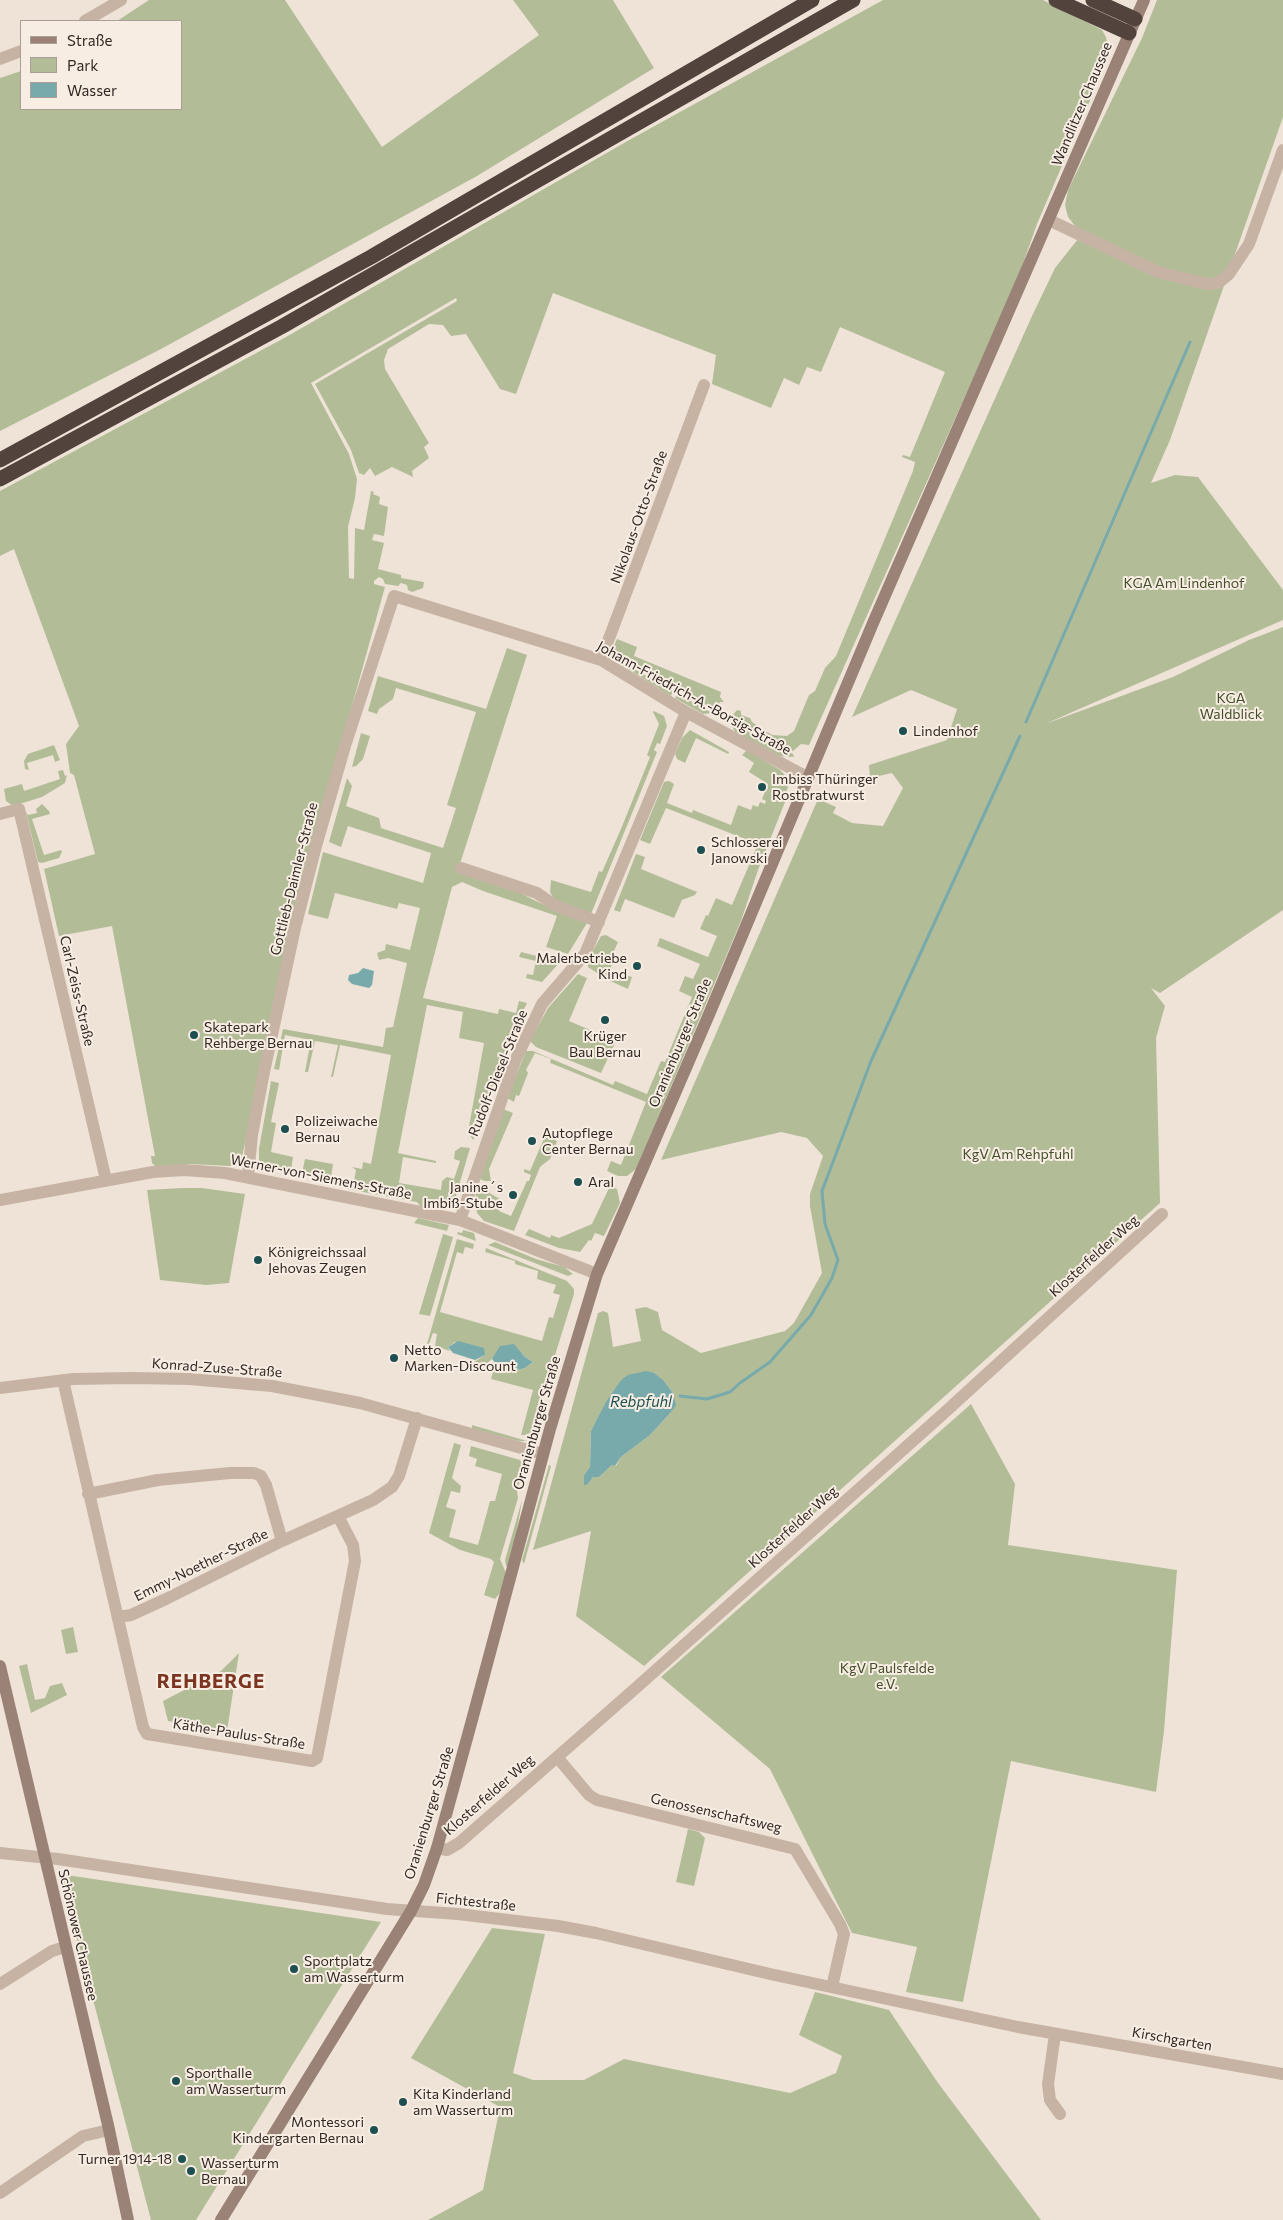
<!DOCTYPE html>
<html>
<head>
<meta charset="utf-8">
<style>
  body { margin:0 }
  #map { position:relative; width:1283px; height:2220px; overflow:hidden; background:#efe3d7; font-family:Commissioner,sans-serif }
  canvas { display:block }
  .legend { position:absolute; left:20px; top:20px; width:162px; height:90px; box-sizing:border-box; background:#f8ede3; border:1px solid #a99f97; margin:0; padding:6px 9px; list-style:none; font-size:15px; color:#322925 }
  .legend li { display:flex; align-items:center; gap:10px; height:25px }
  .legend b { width:25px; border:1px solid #a99f97 }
</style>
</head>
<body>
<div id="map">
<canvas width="1283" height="2220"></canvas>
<ul class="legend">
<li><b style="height:6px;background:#9a8276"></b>Straße</li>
<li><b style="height:14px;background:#b2bd98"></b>Park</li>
<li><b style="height:14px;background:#78aaab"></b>Wasser</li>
</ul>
</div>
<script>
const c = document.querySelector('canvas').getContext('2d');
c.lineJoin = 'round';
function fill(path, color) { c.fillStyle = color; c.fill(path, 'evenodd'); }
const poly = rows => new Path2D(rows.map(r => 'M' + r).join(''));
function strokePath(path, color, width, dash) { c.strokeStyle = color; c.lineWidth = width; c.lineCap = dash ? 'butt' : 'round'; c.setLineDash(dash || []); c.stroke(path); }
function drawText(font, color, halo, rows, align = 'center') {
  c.font = font + ' Commissioner,sans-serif'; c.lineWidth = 4; c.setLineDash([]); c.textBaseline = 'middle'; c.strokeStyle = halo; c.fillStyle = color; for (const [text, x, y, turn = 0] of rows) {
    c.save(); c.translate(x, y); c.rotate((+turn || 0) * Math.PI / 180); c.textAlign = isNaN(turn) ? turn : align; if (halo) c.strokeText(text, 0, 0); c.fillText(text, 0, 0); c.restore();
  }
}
fill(poly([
  [149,0,285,0,382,147,539,35,513,0,613,0,654,68,477,176,161,349,0,431,0,78,21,71,21,109,181,109,181,21,117,21],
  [883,0,1043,0,1102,30,1106,37,1108,47,1106,63,1037,224,1018,278,809,745,801,744,793,751,730,718,737,710,741,711,741,715,750,718,752,722,772,735,787,736,794,731,809,695,815,691,825,668,836,656,913,471,915,462,902,457,903,455,910,457,945,372,840,327,821,372,807,367,799,385,784,378,771,408,712,384,716,355,553,293,516,394,500,389,466,334,451,336,443,325,429,324,388,349,384,360,385,369,429,443,424,447,429,458,412,471,413,477,392,467,375,476,370,468,364,475,359,473,351,450,315,384,457,301,456,298,311,383,349,454,357,479,355,498,348,527,349,578,354,579,355,528,364,530,371,491,374,492,373,494,380,497,379,504,388,507,384,536,374,534,372,540,384,543,378,569,401,575,401,578,424,582,423,588,412,592,408,590,407,585,401,583,398,586,385,584,383,579,379,577,374,581,374,584,385,587,345,731,242,1156,235,1164,230,1166,190,1164,156,1167,152,1163,151,1156,155,1156,112,926,59,936,44,869,95,854,74,775,70,773,66,744,79,726,14,549,0,556,0,491,286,337,631,139],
  [1157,0,1283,0,1283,117,1170,440,1151,483,1175,475,1198,477,1283,590,1283,620,1045,724,1173,677,1249,640,1283,627,1283,910,1160,993,1151,988,1165,1006,1156,1038,1160,1203,644,1666,576,1616,591,1531,533,1550,598,1313,603,1311,608,1313,613,1347,641,1341,635,1309,646,1307,658,1312,662,1330,701,1353,785,1331,794,1323,822,1273,810,1206,810,1194,823,1156,807,1138,781,1132,661,1160,818,799,836,807,833,813,852,823,883,826,903,788,892,773,870,778,869,765,947,740,957,709,911,690,852,717,1032,316,1055,268,1078,239,1075,226,1068,217,1065,205,1068,190,1142,38],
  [621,1380,664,1381,673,1393,672,1411,650,1435,621,1457,616,1466,612,1465,599,1477,593,1477,588,1484,584,1475,590,1467,591,1431],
  [617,639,637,647,634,656,721,692,720,697,724,702,720,702,717,711,615,654,614,646],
  [507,648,527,655,458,870,520,893,562,914,587,923,568,954,546,947,557,916,483,891,462,882,452,887,423,998,498,1014,499,1009,516,1013,519,1001,527,1003,513,1031,473,1140,468,1132,484,1043,459,1038,463,1012,427,1005,398,1153,436,1161,436,1163,403,1157,399,1183,441,1190,442,1181,447,1177,454,1179,460,1161,454,1159,455,1151,461,1147,470,1148,453,1206,437,1210,421,1207,417,1202,347,1189,347,1181,354,1181,356,1170,352,1167,362,1169,363,1162,371,1164,391,1055,340,1045,333,1077,331,1077,338,1045,315,1041,308,1072,305,1072,311,1040,285,1035,279,1070,274,1069,283,1029,383,1047,386,1028,393,1027,407,963,388,958,379,960,377,953,385,950,386,944,410,950,420,908,399,903,397,909,335,893,328,919,308,914,323,852,423,883,431,853,348,826,341,847,329,842,347,778,352,786,346,806,379,818,381,828,443,848,456,808,447,805,476,712,396,688,393,699,379,709,377,714,368,711,378,676,486,709],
  [613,657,673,691,671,696,615,661],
  [678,694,712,713,703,714,675,698],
  [654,711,664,716,667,726,660,744,657,743,654,750,657,752,591,914,555,901,550,892,551,880,591,892,599,871,602,872,621,829,650,757,647,755,659,724,653,712],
  [730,722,793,754,794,757,780,756,735,732],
  [690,730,729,752,728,754,696,738,685,763,677,759,675,754,682,738],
  [361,733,370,736,363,759,356,766,352,767],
  [54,745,60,760,55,762,53,755,27,763,29,770,25,769,24,761,28,754],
  [747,750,780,770,784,774,788,788,782,800,785,802,758,870,741,921,636,1169,627,1176,618,1176,607,1171,611,1161,621,1165,646,1102,553,1064,550,1063,551,1059,535,1053,526,1070,528,1073,519,1096,516,1095,514,1102,507,1098,526,1051,533,1051,613,1085,615,1081,647,1094,661,1061,665,1062,692,997,679,991,685,976,693,979,700,964,657,946,660,938,708,957,717,936,700,929,706,915,708,916,716,898,732,905,758,844,666,808,650,844,640,840,664,782,669,781,674,784,667,803,692,813,693,810,731,825,738,805,751,810,753,805,758,807,760,802,765,804,766,801,762,799,768,784,749,772,754,763,742,755],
  [63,770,65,776,67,775,65,783,42,797,13,806,6,801,4,789,22,784,24,791,60,779,58,771],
  [42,804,49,811,50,814,32,819,44,855,61,850,62,852,59,858,42,863,38,862,26,812,28,815,37,813,36,809],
  [636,854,645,857,641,869,697,892,695,895,682,900,674,918,625,899,620,912,614,910],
  [606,935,618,942,610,960,613,961,609,973,624,979,626,975,632,977,628,989,606,979,588,967,587,961,601,936],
  [521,952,560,962,542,982,526,978,527,974,533,975,536,961,519,957],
  [578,974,587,978,569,1021,616,1041,601,1073,536,1047,530,1041,548,1008],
  [271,1081,279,1083,271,1122,276,1123,271,1152,293,1157,291,1171,268,1170,261,1165,259,1160,259,1149],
  [503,1109,513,1113,489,1169,491,1181,485,1181,480,1179],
  [545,1136,557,1141,550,1159,540,1167,514,1231,484,1221,477,1213,475,1198,477,1189,488,1192,503,1201,499,1211,511,1216,527,1181,529,1181,531,1175,524,1172,524,1169,530,1171],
  [305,1159,333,1164,331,1177,338,1178,338,1180,302,1173],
  [610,1186,617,1189,620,1203,604,1236,595,1233,591,1241,589,1240,580,1252,559,1248,525,1235,529,1229,550,1238,551,1235,559,1238,592,1224],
  [181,1188,202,1188,245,1194,229,1283,206,1285,160,1280,147,1190],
  [418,1218,449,1225,447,1231,414,1223],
  [463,1230,474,1233,476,1241,457,1234,458,1232,462,1233],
  [443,1234,453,1237,430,1316,419,1314],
  [457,1239,474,1244,473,1249,465,1247,463,1254,457,1252,440,1312,542,1341,549,1317,553,1318,560,1295,553,1293,556,1285,537,1279,538,1271,515,1264,515,1261,485,1252,486,1248,567,1281,574,1289,574,1294,547,1381,536,1424,532,1432,525,1435,521,1435,533,1390,491,1379,493,1372,490,1369,494,1362,497,1365,517,1370,525,1368,533,1362,525,1357,522,1353,497,1352,492,1359,481,1369,475,1367,474,1362,485,1355,455,1342,448,1347,450,1351,435,1346,437,1334,433,1333,429,1344,427,1344],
  [495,1242,536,1259,564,1267,573,1274,568,1276,488,1245],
  [971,1404,1015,1484,1008,1545,1177,1570,1164,1731,1156,1792,1011,1761,963,2002,906,1992,917,1947,852,1933,770,1769,661,1677],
  [472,1425,527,1441,519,1441,472,1429],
  [454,1443,461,1445,452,1478,461,1486,460,1493,451,1491,446,1507,456,1510,449,1537,478,1545,490,1501,495,1501,502,1474,475,1466,477,1459,469,1456,471,1446,520,1460,524,1467,517,1491,518,1498,500,1559,506,1573,501,1592,495,1599,484,1595,494,1562,491,1559,460,1550,429,1533],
  [549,1465,551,1466,524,1564,522,1560],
  [522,1500,515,1542,508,1567,506,1566,505,1560],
  [73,1627,78,1652,66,1654,61,1630],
  [239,1653,227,1731,168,1721,163,1701,221,1671],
  [27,1664,35,1700,45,1698,50,1686,62,1683,67,1695,31,1713,19,1666],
  [688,1829,699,1832,705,1838,694,1886,676,1882],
  [60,1874,381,1922,196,2220,151,2220],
  [492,1928,545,1934,513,2073,533,2080,584,2080,624,2059,790,2093,836,2073,842,2056,799,2035,815,1992,889,2010,938,2083,1041,2220,428,2220,483,2190,500,2107,411,2058]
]), '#b2bd98');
fill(poly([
  [363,968,374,971,372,985,369,988,352,984,348,980,349,975,358,973],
  [458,1341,484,1348,485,1355,475,1360,453,1353,448,1347],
  [514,1344,525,1357,533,1362,525,1368,517,1370,497,1365,492,1359,500,1346],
  [646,1371,654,1373,664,1381,673,1393,676,1405,672,1411,650,1435,621,1457,615,1466,612,1465,599,1477,593,1477,588,1484,584,1485,584,1475,590,1467,591,1431,606,1402,621,1380,628,1375]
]), '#78aaab');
strokePath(poly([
  [1026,722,1190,342],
  [680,1396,707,1399,730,1392,740,1383,770,1362,811,1315,832,1278,838,1260,825,1224,822,1191,871,1061,1020,736]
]), '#78aaab', 3);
strokePath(poly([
  [85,21,121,0],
  [0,59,21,51],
  [1049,220,1158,272,1207,284,1218,283,1229,274,1249,244,1283,150],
  [601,660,704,385],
  [0,814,19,809,106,1180],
  [461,868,537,893,554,905,599,922],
  [248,1176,252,1135,264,1072,295,928,316,846,345,746,394,596,601,660,686,712,807,777],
  [0,1200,153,1172,184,1170,225,1173,460,1220,597,1274],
  [460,1220,515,1061,542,1004,585,954,686,712],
  [63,1380,143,1727,147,1734,312,1761,317,1758,355,1561,353,1545,338,1516],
  [0,1388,73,1379,132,1378,189,1379,272,1386,360,1403,543,1454],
  [88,1494,158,1480,230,1473,254,1473,261,1476,266,1485,282,1541],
  [118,1617,131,1615,166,1599,282,1541,373,1500,392,1487,399,1476,417,1418],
  [557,1757,589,1795,597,1800,795,1849,840,1924,844,1934,832,1987],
  [437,1848,447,1850,459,1843,637,1687,943,1414,1162,1214],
  [0,1853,58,1859,387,1909,458,1914,558,1926,596,1933,770,1974,1018,2027,1283,2074],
  [0,1984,52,1951,65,1947],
  [1055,2034,1048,2084,1050,2100,1060,2114]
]), '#c6b3a4', 12);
strokePath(poly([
  [0,2193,83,2136,109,2130]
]), '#c6b3a4', 12);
strokePath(poly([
  [0,1666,108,2125,128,2220],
  [221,2220,411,1911,424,1885,437,1848,472,1720,550,1429,597,1274,710,1012,873,623,1144,0]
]), '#9a8276', 12);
strokePath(poly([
  [1056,0,1129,33],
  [1093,0,1135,19],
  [0,460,371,257,812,0],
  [0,479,281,327,853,0]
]), '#53433d', 15);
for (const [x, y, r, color] of [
  [903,731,5,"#1d4f51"],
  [762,787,5,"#1d4f51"],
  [701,850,5,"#1d4f51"],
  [637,966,5,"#1d4f51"],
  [605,1020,5,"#1d4f51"],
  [194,1035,5,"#1d4f51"],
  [285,1129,5,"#1d4f51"],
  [532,1141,5,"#1d4f51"],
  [578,1182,5,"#1d4f51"],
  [513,1195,5,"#1d4f51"],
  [258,1260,5,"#1d4f51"],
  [394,1358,5,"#1d4f51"],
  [294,1969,5,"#1d4f51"],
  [176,2081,5,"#1d4f51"],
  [403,2102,5,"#1d4f51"],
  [374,2130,5,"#1d4f51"],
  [182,2159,5,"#1d4f51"],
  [191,2171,5,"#1d4f51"]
]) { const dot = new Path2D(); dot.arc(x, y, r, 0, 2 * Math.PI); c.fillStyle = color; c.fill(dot); strokePath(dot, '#f8ede3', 2); }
drawText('14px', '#322925', '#f8ede3', [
  ["Wandlitzer Chaussee",1082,104,-67],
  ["Nikolaus-Otto-Straße",639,517,-70],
  ["Johann-Friedrich-A.-Borsig-Straße",694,698,29],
  ["Gottlieb-Daimler-Straße",294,879,-76],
  ["Carl-Zeiss-Straße",77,991,77],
  ["Oranienburger Straße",680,1043,-67],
  ["Rudolf-Diesel-Straße",498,1073,-68],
  ["Werner-von-Siemens-Straße",321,1177,11],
  ["Klosterfelder Weg",1094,1256,-42],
  ["Konrad-Zuse-Straße",217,1368,4],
  ["Oranienburger Straße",537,1423,-74],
  ["Klosterfelder Weg",793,1527,-42],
  ["Emmy-Noether-Straße",201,1565,-26],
  ["Käthe-Paulus-Straße",239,1734,9],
  ["Klosterfelder Weg",489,1795,-41],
  ["Oranienburger Straße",429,1813,-73],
  ["Genossenschaftsweg",716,1813,13],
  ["Fichtestraße",476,1902,6],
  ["Schönower Chaussee",78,1935,77],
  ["Kirschgarten",1172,2039,10]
]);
drawText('14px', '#434f2a', '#f8ede3', [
  ["KGA Am Lindenhof",1184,583],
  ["KGA",1231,698],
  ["Waldblick",1231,714],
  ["KgV Am Rehpfuhl",1018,1154],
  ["KgV Paulsfelde",887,1668],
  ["e.V.",887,1684]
]);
drawText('14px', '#322925', '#f8ede3', [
  ["Lindenhof",913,731],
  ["Imbiss Thüringer",772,779],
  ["Rostbratwurst",772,795],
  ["Schlosserei",711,842],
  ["Janowski",711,858],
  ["Malerbetriebe",627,958,"right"],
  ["Kind",627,974,"right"],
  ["Skatepark",204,1027],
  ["Rehberge Bernau",204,1043],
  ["Krüger",605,1036,"center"],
  ["Bau Bernau",605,1052,"center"],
  ["Polizeiwache",295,1121],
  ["Bernau",295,1137],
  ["Autopflege",542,1133],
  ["Center Bernau",542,1149],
  ["Aral",588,1182],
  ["Janine´s",503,1187,"right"],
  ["Imbiß-Stube",503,1203,"right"],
  ["Königreichssaal",268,1252],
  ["Jehovas Zeugen",268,1268],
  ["Netto",404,1350],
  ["Marken-Discount",404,1366],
  ["Sportplatz",304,1961],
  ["am Wasserturm",304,1977],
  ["Sporthalle",186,2073],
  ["am Wasserturm",186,2089],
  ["Kita Kinderland",413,2094],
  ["am Wasserturm",413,2110],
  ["Montessori",364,2122,"right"],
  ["Kindergarten Bernau",364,2138,"right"],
  ["Turner 1914-18",172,2159,"right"],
  ["Wasserturm",201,2163],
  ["Bernau",201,2179]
], 'left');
drawText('italic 15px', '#1d4f51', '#f8ede3', [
  ["Rebpfuhl",641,1402]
]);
c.letterSpacing = '1px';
drawText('bold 19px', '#7d3522', '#f8ede3', [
  ["REHBERGE",211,1682]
]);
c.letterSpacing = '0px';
</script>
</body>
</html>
